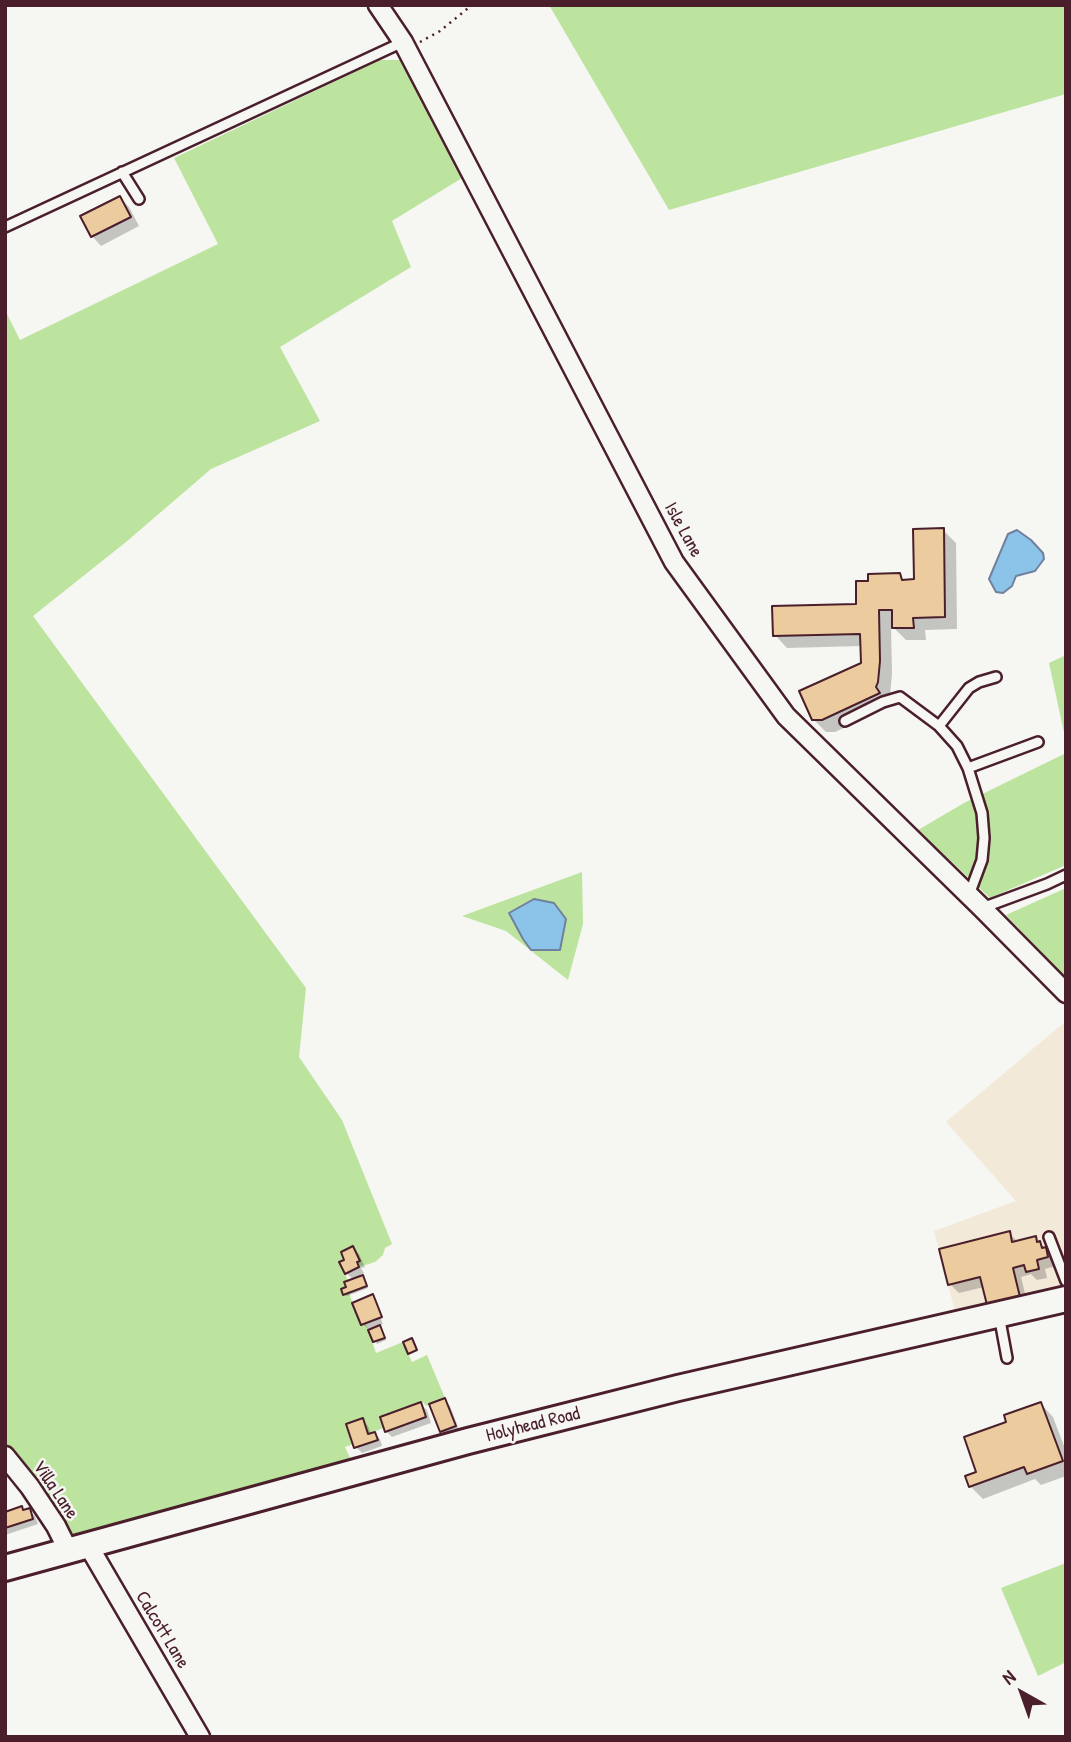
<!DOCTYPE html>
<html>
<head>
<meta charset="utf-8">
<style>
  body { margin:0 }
  #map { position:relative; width:1071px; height:1742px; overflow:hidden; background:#f6f6f2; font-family:"Patrick Hand",sans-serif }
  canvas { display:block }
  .frame { position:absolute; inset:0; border:7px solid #4a1f2b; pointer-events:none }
  .north { position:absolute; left:987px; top:1658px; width:70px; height:70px; -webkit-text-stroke:5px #f6f6f2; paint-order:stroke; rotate:320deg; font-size:19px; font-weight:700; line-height:28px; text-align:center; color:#4a1f2b }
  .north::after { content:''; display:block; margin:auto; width:24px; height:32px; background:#4a1f2b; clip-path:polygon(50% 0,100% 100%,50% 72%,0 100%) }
</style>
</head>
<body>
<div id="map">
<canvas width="1071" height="1742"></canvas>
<div class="frame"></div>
<div class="north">N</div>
</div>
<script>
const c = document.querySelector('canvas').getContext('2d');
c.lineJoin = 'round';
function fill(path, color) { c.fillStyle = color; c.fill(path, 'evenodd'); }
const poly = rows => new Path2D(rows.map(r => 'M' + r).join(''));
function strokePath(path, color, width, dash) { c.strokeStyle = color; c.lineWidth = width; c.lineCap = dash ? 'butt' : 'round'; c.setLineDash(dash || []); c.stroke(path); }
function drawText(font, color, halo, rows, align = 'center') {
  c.font = font + ' "Patrick Hand",sans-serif'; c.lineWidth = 5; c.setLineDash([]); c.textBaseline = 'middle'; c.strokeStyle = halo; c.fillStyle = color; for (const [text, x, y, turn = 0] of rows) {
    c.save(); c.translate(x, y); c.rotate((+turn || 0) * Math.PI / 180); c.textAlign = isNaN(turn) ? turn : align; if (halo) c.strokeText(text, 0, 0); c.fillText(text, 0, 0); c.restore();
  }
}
fill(poly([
  [1066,1021,1066,1289,956,1315,934,1231,1016,1201,946,1122]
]), '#f3e9d9');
fill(poly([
  [549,5,1066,5,1066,94,669,210],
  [380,60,402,60,467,175,392,221,411,267,280,347,320,421,211,469,126,542,33,616,306,988,299,1057,342,1120,392,1244,385,1248,383,1255,375,1262,359,1267,357,1262,360,1261,353,1246,341,1252,344,1260,340,1262,348,1281,344,1295,349,1293,361,1325,366,1324,376,1353,403,1342,412,1362,427,1355,445,1398,426,1406,423,1402,380,1417,383,1428,368,1434,363,1418,347,1424,353,1444,345,1447,351,1460,73,1536,5,1442,5,310,20,340,218,244,174,158],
  [1066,655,1066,742,1049,663],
  [1066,753,1066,865,990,898,918,830,964,803],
  [582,872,583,924,568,980,506,931,462,916],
  [1066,888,1066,978,1006,915],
  [1066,1563,1066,1662,1038,1676,1001,1588]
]), '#bde49f');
const water = poly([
  [1017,530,1031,540,1043,553,1044,559,1035,571,1016,576,1012,586,1003,593,996,592,989,579,1008,534,1017,530],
  [534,899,554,903,566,919,560,950,531,950,523,939,509,913,534,899]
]);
fill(water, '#8bc3e9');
strokePath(water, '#71819d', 2);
fill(poly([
  [120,198,129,207,139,226,101,246,92,236],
  [943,530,956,543,957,629,925,630,926,640,906,640,891,625,892,674,890,695,888,700,891,706,835,732,826,732,813,719,862,664,862,646,787,648,775,635,858,605,899,575,905,581,916,581],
  [1009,1233,1018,1242,1035,1238,1054,1258,1056,1266,1045,1269,1047,1278,1037,1280,1031,1274,1021,1277,1028,1306,984,1287,959,1293,950,1284],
  [353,1248,359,1254,365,1267,361,1268,364,1273,360,1275,365,1280,368,1288,347,1296,345,1294,354,1280,346,1273,346,1261],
  [372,1296,377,1301,373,1301,383,1324,379,1326,382,1329,386,1340,377,1344,369,1330,363,1324,354,1303],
  [444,1400,450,1406,460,1432,447,1437,441,1431],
  [1041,1404,1053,1417,1066,1451,1066,1476,1041,1485,1035,1479,983,1499,970,1486,1008,1423],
  [421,1405,427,1410,431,1423,392,1437,386,1431],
  [362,1420,368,1426,371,1434,374,1433,380,1439,382,1446,362,1453,356,1447],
  [21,1508,25,1512,29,1510,35,1516,38,1524,5,1535,5,1514]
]), '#0003');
const building = poly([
  [120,196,131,217,91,237,80,216,120,196],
  [944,528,945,617,913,618,914,628,892,628,892,610,879,610,880,661,878,682,876,687,880,693,822,720,812,720,799,691,861,663,860,634,773,636,772,606,856,604,856,581,868,581,868,574,900,573,902,580,914,579,913,529,944,528],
  [1010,1231,1012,1242,1036,1236,1037,1242,1040,1241,1042,1248,1046,1247,1048,1257,1037,1260,1039,1269,1026,1272,1024,1265,1013,1268,1020,1297,987,1305,980,1277,948,1285,939,1249,1010,1231],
  [353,1246,360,1261,357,1262,359,1267,345,1274,339,1262,344,1260,341,1252,353,1246],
  [363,1275,367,1286,343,1295,341,1289,346,1287,344,1282,363,1275],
  [373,1294,382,1317,361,1325,352,1303,373,1294],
  [380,1325,385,1338,373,1342,368,1330,380,1325],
  [412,1338,417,1350,408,1354,403,1342,412,1338],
  [445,1398,456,1426,440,1432,429,1404,445,1398],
  [421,1402,426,1417,385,1432,380,1417,421,1402],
  [1041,1402,1063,1461,1027,1474,1024,1467,969,1487,965,1476,976,1472,964,1437,1006,1422,1004,1415,1041,1402],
  [363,1418,368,1434,375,1432,378,1440,354,1448,346,1424,363,1418],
  [22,1506,23,1510,30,1508,33,1519,5,1528,5,1512,22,1506]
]);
fill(building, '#eccc9e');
strokePath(building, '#4a1f2b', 2);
const service = poly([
  [122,172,139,199],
  [5,227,403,42],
  [845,721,883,702,900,697,939,726,957,746,968,768,982,813,984,838,982,860,969,895],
  [939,726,969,688,979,682,996,677],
  [968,768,1038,742],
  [982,908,1047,884,1066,875],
  [1049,1237,1066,1281],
  [999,1315,1007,1358]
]);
const minor = poly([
  [378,5,403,42,674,562,786,716,982,908,1066,993],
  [5,1456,30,1487,56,1526,68,1550],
  [88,1545,200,1737]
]);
const secondary = poly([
  [5,1568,468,1441,678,1388,1066,1299]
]);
strokePath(service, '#4a1f2b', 14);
strokePath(minor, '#4a1f2b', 23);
strokePath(secondary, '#4a1f2b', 30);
strokePath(poly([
  [420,42,440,31,472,5]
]), '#4a1f2b', 2.5, [2, 5]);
strokePath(service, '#f6f6f2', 9);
strokePath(minor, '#f6f6f2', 18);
strokePath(secondary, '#f6f6f2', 24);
drawText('19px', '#4a1f2b', '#f6f6f2', [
  ["Isle Lane",683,530,61],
  ["Holyhead Road",533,1425,-14],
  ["Villa Lane",55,1490,56],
  ["Calcott Lane",162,1630,59]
]);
</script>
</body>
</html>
